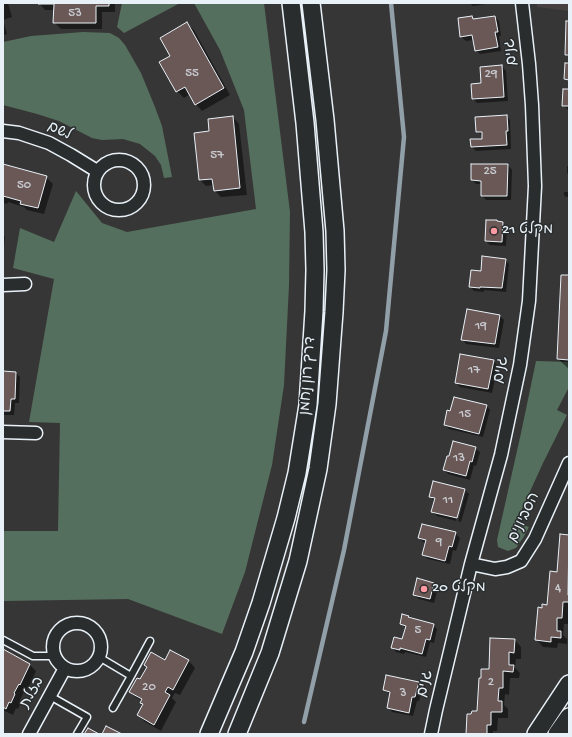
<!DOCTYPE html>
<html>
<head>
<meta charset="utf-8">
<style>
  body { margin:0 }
  #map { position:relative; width:572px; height:737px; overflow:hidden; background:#373636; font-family:"Gochi Hand",sans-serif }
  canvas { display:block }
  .frame { position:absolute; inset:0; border:4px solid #e8f1f8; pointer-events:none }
</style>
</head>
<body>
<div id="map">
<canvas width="572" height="737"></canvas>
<div class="frame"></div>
</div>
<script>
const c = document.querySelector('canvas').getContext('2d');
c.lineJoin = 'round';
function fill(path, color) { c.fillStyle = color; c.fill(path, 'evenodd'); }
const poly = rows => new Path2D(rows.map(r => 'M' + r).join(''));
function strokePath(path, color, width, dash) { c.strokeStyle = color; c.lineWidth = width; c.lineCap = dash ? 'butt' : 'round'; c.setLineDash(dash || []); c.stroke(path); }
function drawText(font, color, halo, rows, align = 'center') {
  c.font = font + ' "Gochi Hand","Playpen Sans Hebrew",sans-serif'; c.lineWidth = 3; c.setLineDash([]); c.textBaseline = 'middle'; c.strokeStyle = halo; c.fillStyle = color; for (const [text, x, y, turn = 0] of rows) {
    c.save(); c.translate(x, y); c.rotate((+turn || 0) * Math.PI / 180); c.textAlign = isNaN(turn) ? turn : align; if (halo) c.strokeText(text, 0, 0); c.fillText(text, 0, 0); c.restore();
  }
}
fill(poly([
  [537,3,569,3,569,11,537,7]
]), '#464040');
fill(poly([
  [122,3,180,3,124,33,117,27],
  [194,3,264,3,290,212,289,285,284,385,272,465,245,572,222,634,128,599,3,601,3,531,58,531,60,423,29,422,54,279,13,268,20,228,54,242,76,191,102,223,127,232,256,209,244,110,220,50],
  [83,32,110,33,119,38,125,45,141,73,155,107,162,126,172,177,164,178,161,165,155,156,140,144,123,139,102,140,92,138,59,121,37,114,3,105,3,42,31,36],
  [536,361,569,362,569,387,557,410,567,415,543,463,516,522,529,527,523,538,516,548,508,551,498,547,497,540,521,433]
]), '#556f5e');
fill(poly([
  [3,3,8,3,12,17,3,20,7,34,3,35],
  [39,3,115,3,115,12,102,12,102,29,61,29,54,22,54,10,45,10],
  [469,3,492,3,473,6],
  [472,17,475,20,495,17,499,21,501,36,499,36,501,51,480,54,475,50,474,40,466,41,461,37],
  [187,24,194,30,230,95,202,111,196,104,190,94,184,98,177,91],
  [502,66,506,71,508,101,477,103,473,99,482,84],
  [569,90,569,111,563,105],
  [506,116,510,120,511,149,476,151,472,147,483,140,483,136,477,132],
  [233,117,239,124,247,195,221,197,215,191,214,185,206,186,200,180,210,132],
  [3,165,46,177,53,184,44,214,27,210,24,207,8,202,7,204,3,203],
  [472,165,508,165,512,170,511,200,486,200,482,196,482,184,476,184,472,180],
  [567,166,569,166,569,175,567,173],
  [564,192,569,192,569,197,566,197,564,195],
  [497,221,503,223,507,227,506,246,490,245,486,241],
  [3,235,5,237,3,255],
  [505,260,509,264,506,292,484,290,484,292,474,291,470,287,482,272],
  [569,276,569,369,558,359],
  [500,316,504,320,499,348,466,344,462,339,464,326],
  [493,361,498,365,492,393,460,387,456,383],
  [3,372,16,373,20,377,19,403,15,403,14,415,3,415],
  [486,405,490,410,483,437,449,429,445,425],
  [475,448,480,452,476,466,474,465,470,480,448,474,444,470],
  [465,490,469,494,461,522,458,521,466,491,463,491,456,521,437,516,432,512,435,501,430,496],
  [455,533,460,538,456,551,453,550,450,564,428,559,423,554,426,543,423,542,419,538],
  [561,535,569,536,569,611,568,624,564,624,563,635,567,639,567,644,558,643,557,648,543,647,537,640,543,609,548,606,558,573],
  [434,584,438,588,434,603,419,599,414,595],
  [408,616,410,619,433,625,437,629,434,643,430,642,426,657,405,652,404,654,396,652,392,648,403,640,406,628,401,624],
  [515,640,521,647,521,659,516,659,515,668,520,673,519,678,510,678,509,695,505,694,504,705,508,709,508,718,498,718,497,731,493,731,493,734,467,734,472,715,478,712,482,679],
  [3,650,29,664,36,671,27,691,25,690,20,700,21,702,18,709,16,708,13,715,3,710],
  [171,651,189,661,195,668,180,695,175,693,172,698,176,702,161,731,145,722,138,715,144,705,141,703,142,701,137,698,131,692,140,681,147,668,145,665,166,661],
  [418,683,423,688,419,701,417,701,413,716,392,712,388,707,391,695,384,690]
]), '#0007');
strokePath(poly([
  [304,722,344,550,386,331,404,137,391,3]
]), '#919fa9', 4.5);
const building = poly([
  [38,3,109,3,109,6,96,6,96,23,53,23,54,4,38,4,38,3],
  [472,16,473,19,495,16,498,32,495,32,498,47,475,51,472,35,460,37,458,18,472,16],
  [566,21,569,21,569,55,565,55,566,21],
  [187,22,224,88,195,105,185,87,176,92,159,62,170,56,160,38,187,22],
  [565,63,569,63,569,80,564,79,565,63],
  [502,65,504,97,472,99,471,84,481,83,480,67,502,65],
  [563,89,569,89,569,106,562,106,563,89],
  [507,115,508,131,506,131,507,145,471,147,470,139,482,139,482,132,476,132,475,117,507,115],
  [233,116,240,188,214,191,212,179,199,180,194,133,209,131,208,119,233,116],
  [3,164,47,176,38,208,20,204,21,201,3,196,3,164],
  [471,164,508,164,507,196,481,196,481,181,471,180,471,164],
  [486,220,497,220,497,221,503,222,502,242,485,241,486,220],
  [482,256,506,259,502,288,480,287,480,288,469,287,471,270,481,271,482,256],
  [569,267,569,360,557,359,561,275,569,275,569,267],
  [467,309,500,315,495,344,461,340,467,309],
  [460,354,494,360,488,389,455,383,460,354],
  [3,371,16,372,15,399,11,399,10,411,3,411,3,371],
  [454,397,487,405,479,434,444,425,447,410,450,411,454,397],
  [453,441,476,447,472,462,470,461,466,476,443,470,447,456,449,456,453,441],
  [433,481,465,489,457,518,431,512,435,498,429,497,433,481],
  [422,524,456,532,452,547,449,546,445,561,422,555,426,540,418,538,422,524],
  [560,534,569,535,568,595,569,595,569,602,563,602,562,618,557,618,557,631,561,631,561,638,551,637,551,642,535,640,538,607,542,608,542,604,547,605,550,571,557,572,560,534],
  [417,578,434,583,430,599,413,595,417,578],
  [402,614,409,616,408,617,434,624,430,640,426,639,422,654,400,648,400,650,391,648,394,637,402,639,406,626,400,624,402,614],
  [490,638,515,639,514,653,509,652,509,665,514,665,513,672,503,671,503,688,499,688,498,701,502,701,502,712,491,712,491,725,487,725,487,734,466,734,467,714,471,714,472,711,477,711,479,678,481,678,481,669,489,669,490,638],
  [3,649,30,664,20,685,19,684,14,693,15,694,11,703,9,702,6,709,3,707,3,649],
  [170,650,189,660,173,690,168,687,165,692,170,695,154,725,137,715,143,704,140,703,142,699,129,692,137,678,140,679,147,667,144,665,151,652,165,660,170,650],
  [386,675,419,682,415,697,412,697,409,713,387,708,390,692,383,690,386,675],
  [106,726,122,734,102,734,106,726],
  [88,728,99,734,84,734,88,728]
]);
fill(building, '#6a5856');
strokePath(building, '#e8f1f8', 1);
const lane = poly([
  [3,640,33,656,55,656],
  [99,657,131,676,113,708],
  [131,676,150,641],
  [50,696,87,717,77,734]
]);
const street = poly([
  [3,131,19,133,49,143,71,155,97,171],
  '94 185a25 25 0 1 1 50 0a25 25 0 1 1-50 0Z',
  [3,285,25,284],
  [3,432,36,433],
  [471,564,495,569,507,567,521,561,535,539,569,463],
  '53 647a24 24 0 1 1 48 0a24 24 0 1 1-48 0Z',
  [29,734,65,668],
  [431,734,436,710,471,564,501,455,520,365,529,301,535,186,532,105,529,64,522,3]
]);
const secondary = poly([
  [209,734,244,652,261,603,286,518,297,473,308,405,314,311,315,270,314,232,305,123,291,3],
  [237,734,270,653,298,561,318,469,327,404,334,312,336,270,335,231,325,120,311,3],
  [536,734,569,684],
  [557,734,569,717]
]);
strokePath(lane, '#e8f1f8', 9);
strokePath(street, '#e8f1f8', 15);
strokePath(secondary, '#e8f1f8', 20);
strokePath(lane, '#2a2d2e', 6);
strokePath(street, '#2a2d2e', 12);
strokePath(secondary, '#2a2d2e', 17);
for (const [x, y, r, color] of [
  [494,231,4,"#ff9aa2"],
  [424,589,4,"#ff9aa2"]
]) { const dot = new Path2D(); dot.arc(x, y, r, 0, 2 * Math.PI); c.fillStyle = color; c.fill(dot); strokePath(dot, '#2a2d2e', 1.5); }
drawText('13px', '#c8cbd0', null, [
  ["53",75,14],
  ["55",192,74],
  ["29",491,75],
  ["57",217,156],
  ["25",490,172],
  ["50",24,186],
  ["19",481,327],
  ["17",474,371],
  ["15",465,415],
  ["13",459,459],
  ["11",448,501],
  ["9",439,543],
  ["4",558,589],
  ["5",418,631],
  ["2",491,683],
  ["20",149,688],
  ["3",403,694]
]);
drawText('15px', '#e8f1f8', '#2a2d2e', [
  ["גנים",512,52,-97],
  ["לשם",59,132,24],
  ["גנים",502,370,-79],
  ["דרך רון נחמן",309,376,-86],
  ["הסביונים",525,518,-64],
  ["גנים",426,684,-77],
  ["בזלת",33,693,-61]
]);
drawText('15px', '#e8f1f8', '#2a2d2e', [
  ["מקלט 21",502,231],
  ["מקלט 20",432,589]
], 'left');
</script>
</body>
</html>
